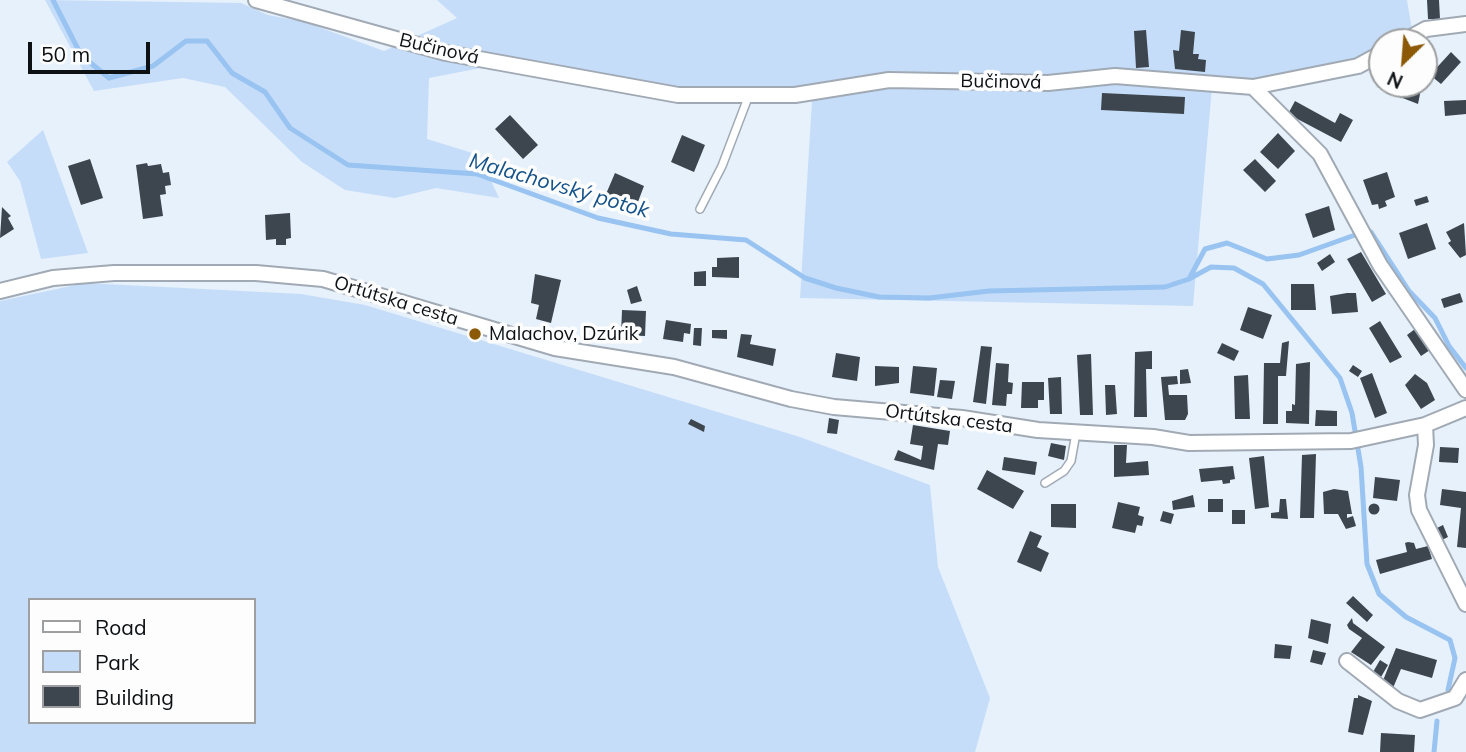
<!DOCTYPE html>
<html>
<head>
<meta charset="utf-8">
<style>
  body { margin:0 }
  #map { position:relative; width:1466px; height:752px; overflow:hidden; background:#e7f1fc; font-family:Mulish,sans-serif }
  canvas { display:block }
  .legend { position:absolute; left:28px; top:598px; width:228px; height:126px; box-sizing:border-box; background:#fdfdfd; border:2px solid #9d9fa0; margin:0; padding:9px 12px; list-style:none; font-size:21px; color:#0d1114 }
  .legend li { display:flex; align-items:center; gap:14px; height:35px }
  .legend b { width:35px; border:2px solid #9d9fa0 }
  .north { position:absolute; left:1368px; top:28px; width:70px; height:70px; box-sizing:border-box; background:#fdfdfd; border:2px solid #9d9fa0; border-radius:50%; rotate:205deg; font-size:19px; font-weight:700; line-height:28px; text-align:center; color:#0d1114 }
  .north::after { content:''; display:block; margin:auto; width:24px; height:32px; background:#8c5906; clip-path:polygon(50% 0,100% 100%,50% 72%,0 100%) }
  .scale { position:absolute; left:28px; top:42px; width:122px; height:32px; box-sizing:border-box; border:4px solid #0d1114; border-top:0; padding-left:9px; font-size:21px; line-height:24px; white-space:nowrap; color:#0d1114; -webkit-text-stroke:5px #fdfdfd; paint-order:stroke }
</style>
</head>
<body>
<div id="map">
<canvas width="1466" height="752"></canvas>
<ul class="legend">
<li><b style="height:9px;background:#fff"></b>Road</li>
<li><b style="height:19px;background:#c5ddf8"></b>Park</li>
<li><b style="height:19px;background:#3d454e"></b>Building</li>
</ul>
<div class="north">N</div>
<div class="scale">50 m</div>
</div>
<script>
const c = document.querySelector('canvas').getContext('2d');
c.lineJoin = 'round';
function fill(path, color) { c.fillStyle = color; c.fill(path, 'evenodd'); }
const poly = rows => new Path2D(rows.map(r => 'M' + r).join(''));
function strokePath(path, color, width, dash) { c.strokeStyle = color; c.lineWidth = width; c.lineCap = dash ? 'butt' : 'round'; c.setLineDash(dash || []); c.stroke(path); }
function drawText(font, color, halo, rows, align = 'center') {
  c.font = font + ' Mulish,sans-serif'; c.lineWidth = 7; c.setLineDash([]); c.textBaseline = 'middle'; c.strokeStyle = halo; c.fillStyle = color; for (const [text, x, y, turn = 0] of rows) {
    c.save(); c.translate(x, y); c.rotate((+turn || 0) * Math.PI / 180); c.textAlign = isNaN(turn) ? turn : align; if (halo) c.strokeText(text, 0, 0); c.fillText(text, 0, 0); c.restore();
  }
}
fill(poly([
  [45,0,241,3,268,15,305,22,384,51,457,18,437,0,1407,0,1412,30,1402,42,1382,42,1382,57,1351,71,1212,87,1193,306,800,298,813,84,729,97,602,83,527,59,429,78,427,139,479,155,499,198,436,188,395,198,345,190,302,162,225,87,183,78,94,91],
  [43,130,88,253,41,259,20,181,7,162],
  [85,283,301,294,365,305,800,437,930,485,938,567,990,698,975,752,0,752,0,301],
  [30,600,254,600,254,722,30,722]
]), '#c5ddf8');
strokePath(poly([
  [53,0,81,55,109,78,153,66,186,41,207,41,232,73,265,92,290,128,348,165,477,174,598,218,671,234,746,240,805,278,836,288,879,297,929,298,989,291,1165,287,1189,279,1205,249,1227,243,1267,259,1299,255,1355,235,1371,232,1409,291,1435,318,1449,346,1466,368],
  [1189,279,1211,267,1234,268,1263,284,1340,378,1352,413,1361,467,1367,564,1379,594,1406,617,1450,640,1455,658,1448,690],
  [1434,752,1437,721]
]), '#99c3f0', 5);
fill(poly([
  [1427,0,1439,0,1440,19,1428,19],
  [1146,30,1149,67,1136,68,1134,31],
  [1181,30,1195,32,1193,54,1199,54,1198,59,1206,60,1205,72,1175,69,1173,50,1179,51],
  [1451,52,1461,62,1441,84,1430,75],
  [1400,84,1422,84,1418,104,1400,97,1404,88],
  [1102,93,1185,97,1184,114,1101,110],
  [1466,100,1466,114,1445,116,1444,101],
  [1295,101,1335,123,1340,113,1353,120,1341,142,1288,114],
  [510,115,538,145,523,159,495,129],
  [1278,133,1295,151,1278,169,1260,152],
  [682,135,705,145,694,172,671,162],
  [90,159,103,198,81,205,68,166],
  [1255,159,1276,181,1265,192,1243,170],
  [147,163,148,166,161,164,163,173,169,172,171,185,165,186,166,194,160,195,163,216,143,219,136,165],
  [1387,172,1395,197,1385,201,1387,206,1379,209,1378,204,1372,205,1363,180],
  [615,173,644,186,636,207,606,194],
  [1427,196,1429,202,1416,206,1414,200],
  [1329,206,1335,230,1313,238,1305,214],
  [2,207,11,216,8,218,14,229,0,238],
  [290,213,291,238,286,239,286,245,276,245,276,239,266,240,265,215],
  [1427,223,1436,249,1408,259,1399,233],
  [1464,223,1466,255,1460,258,1448,243,1451,241,1446,232],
  [1361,252,1386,294,1372,302,1347,259],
  [1330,254,1335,262,1322,271,1317,263],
  [739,257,739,278,712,277,712,267,717,267,717,258],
  [706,271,706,286,694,286,694,272],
  [535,274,561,280,551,323,536,319,539,305,531,303],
  [1291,284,1314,284,1316,310,1291,310],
  [637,286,642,301,631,304,627,290],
  [1347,293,1356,293,1358,312,1332,314,1330,296],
  [1460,293,1463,302,1444,308,1441,299],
  [1248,307,1272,315,1263,339,1240,330],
  [622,310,646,311,645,336,621,335],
  [666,320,691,324,690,334,684,333,683,342,663,339],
  [1380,321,1402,357,1390,363,1369,328],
  [694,328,702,328,701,346,693,345],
  [1415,329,1430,350,1421,356,1407,335],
  [712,330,727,330,727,339,712,338],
  [741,334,752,335,750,344,776,349,773,366,737,357],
  [1289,341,1286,376,1278,376,1278,424,1263,424,1264,363,1280,363,1282,343],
  [1222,343,1239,351,1234,361,1217,353],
  [981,346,992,347,986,404,973,402],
  [1152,351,1152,369,1146,369,1147,417,1134,417,1135,352],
  [836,353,860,357,857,381,832,377],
  [1091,354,1093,415,1080,415,1077,355],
  [1310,362,1309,424,1286,423,1286,411,1292,411,1292,404,1295,405,1296,364],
  [996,363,1009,364,1008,382,1013,383,1012,394,1007,394,1006,406,992,405],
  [1353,365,1362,371,1358,377,1349,371],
  [875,366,899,367,899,383,875,386],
  [913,366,937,368,934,396,910,393],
  [1188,369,1191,383,1180,384,1180,370],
  [1372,373,1387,413,1375,418,1360,378],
  [1415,374,1427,383,1435,400,1421,409,1405,385],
  [1248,375,1250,419,1235,419,1234,376],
  [1177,376,1178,384,1168,385,1169,395,1187,395,1188,414,1185,420,1165,420,1161,377],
  [1061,377,1062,414,1050,414,1048,378],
  [940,380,955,381,952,399,937,397],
  [1022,382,1044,382,1044,400,1038,400,1038,408,1021,408],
  [1105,385,1115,385,1117,414,1106,415],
  [1316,410,1337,411,1337,426,1315,426],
  [829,418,839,420,837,434,827,433],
  [691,419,705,426,704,432,688,424],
  [913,425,950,431,948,445,938,444,934,470,894,460,898,450,921,460,923,446,910,444],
  [1051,443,1066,446,1064,460,1048,456],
  [1114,445,1127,445,1126,463,1148,461,1149,475,1114,477],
  [1440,447,1459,448,1458,463,1439,462],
  [1316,454,1314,518,1300,518,1302,455],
  [1264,456,1269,507,1255,509,1249,458],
  [1004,457,1037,462,1035,475,1002,470],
  [1233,466,1235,479,1230,480,1230,483,1223,484,1222,480,1201,482,1199,469],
  [987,470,1024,491,1013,509,977,489],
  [1375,477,1400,480,1397,501,1373,498],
  [1334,489,1348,491,1352,514,1347,514,1347,518,1353,516,1356,526,1346,529,1338,514,1324,514,1323,492],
  [1442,489,1466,492,1466,548,1457,547,1461,508,1440,505],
  [1193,495,1195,507,1173,510,1172,501],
  [1208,499,1223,499,1223,512,1208,512],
  [1280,499,1286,499,1288,519,1271,518,1271,513,1279,512],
  [1118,502,1140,507,1138,515,1144,517,1142,526,1137,525,1135,533,1112,528],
  '1368.5 509a5.5 5.5 0 1 1 11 0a5.5 5.5 0 1 1-11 0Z',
  [1051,504,1076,504,1076,528,1051,527],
  [1232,510,1245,510,1245,524,1232,524],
  [1163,511,1174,514,1171,524,1160,521],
  [1443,525,1448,537,1442,540,1437,528],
  [1030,531,1042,536,1037,547,1049,553,1041,572,1017,562],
  [1408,542,1414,543,1416,549,1428,546,1432,559,1380,574,1376,560,1407,552,1405,543],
  [1353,596,1373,615,1367,622,1346,603],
  [1352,618,1353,623,1385,647,1371,665,1351,652,1362,638,1349,629,1347,625],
  [1311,619,1331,624,1328,644,1308,638],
  [1275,644,1292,646,1290,659,1274,658],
  [1396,648,1437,660,1432,678,1401,669,1393,688,1382,683],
  [1313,650,1326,653,1322,665,1310,662],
  [1380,660,1388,665,1381,677,1373,672],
  [1358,695,1372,701,1363,735,1348,732,1354,698,1358,698],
  [1381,733,1415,735,1414,752,1380,752]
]), '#3d454e');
const lane = poly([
  [700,209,722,166,749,95],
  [1045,483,1064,471,1071,461,1076,433]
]);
const street = poly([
  [256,0,446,53,678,95,795,95,889,80,1048,83,1115,76,1253,87,1358,66,1382,53],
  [1402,42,1426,29,1466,24],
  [1253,87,1320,154,1380,265,1466,390],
  [0,291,53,278,114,273,256,273,323,279,555,348,674,367,791,399,834,407,962,418,1038,430,1153,437,1189,443,1351,441,1425,425,1466,408],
  [1425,425,1426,445,1417,495,1419,510,1466,604],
  [1347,661,1398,701,1420,710,1455,698,1466,680]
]);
strokePath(lane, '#a1aab4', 10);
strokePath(street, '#a1aab4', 18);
strokePath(lane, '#fff', 7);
strokePath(street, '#fff', 14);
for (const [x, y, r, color] of [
  [475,334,7,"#8c5906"]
]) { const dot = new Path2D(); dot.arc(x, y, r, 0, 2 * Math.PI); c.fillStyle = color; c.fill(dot); strokePath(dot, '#fdfdfd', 2.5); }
drawText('19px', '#0d1114', '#fdfdfd', [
  ["Bučinová",439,49,13],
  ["Bučinová",1001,82,1],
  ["Ortútska cesta",396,301,17],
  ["Ortútska cesta",949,419,7]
]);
drawText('19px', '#0d1114', '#fdfdfd', [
  ["Malachov, Dzúrik",489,334]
], 'left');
drawText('italic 21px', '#155288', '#fdfdfd', [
  ["Malachovský potok",559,186,16]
]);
</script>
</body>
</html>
